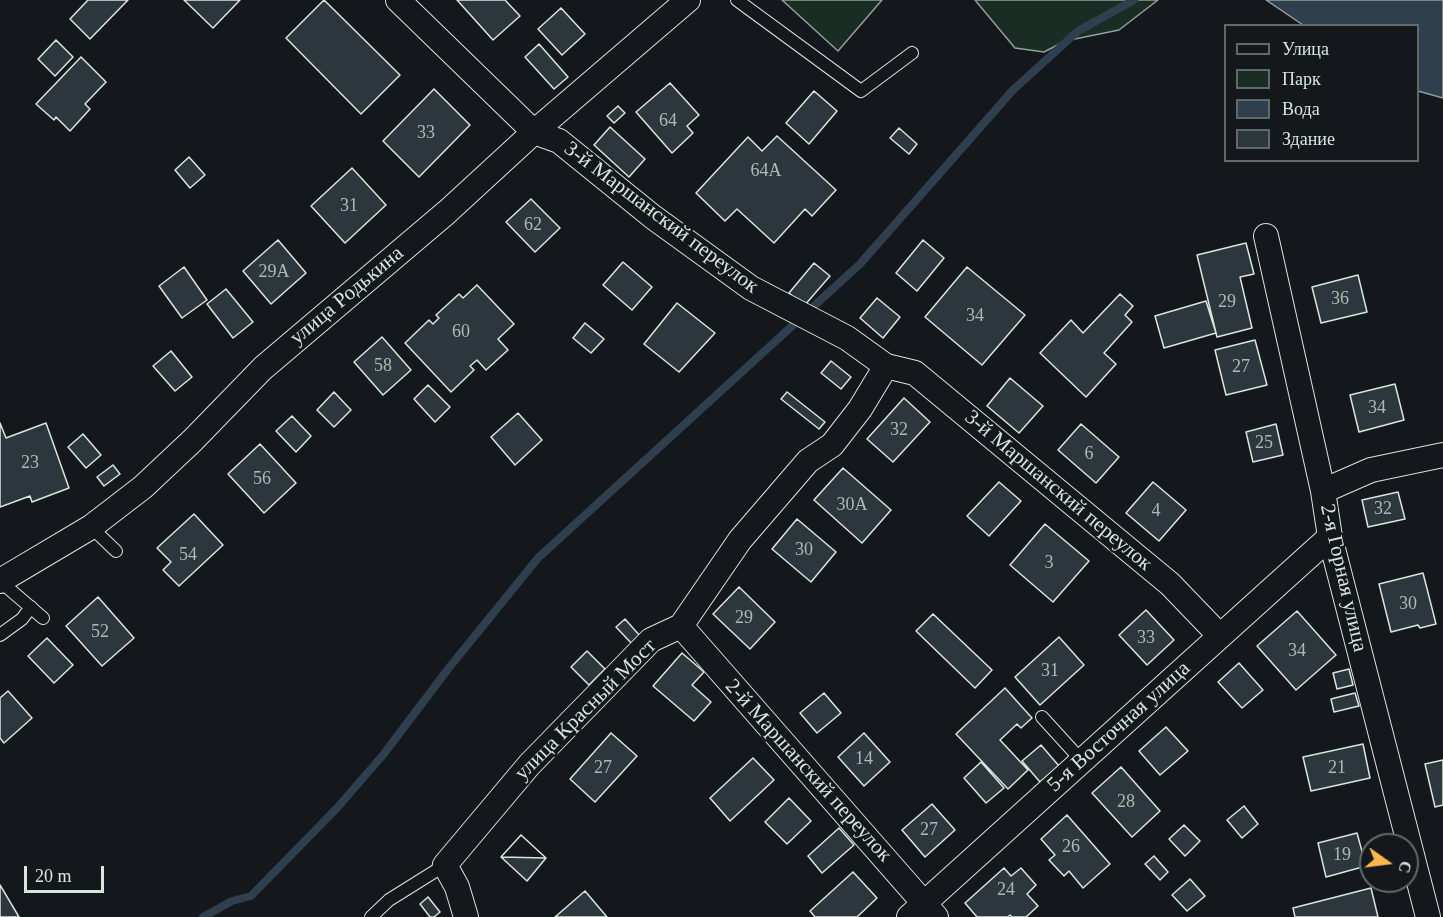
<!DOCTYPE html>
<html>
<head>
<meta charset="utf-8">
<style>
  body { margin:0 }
  #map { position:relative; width:1443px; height:917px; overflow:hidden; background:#14181c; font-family:"Times New Roman",serif }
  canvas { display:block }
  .legend { position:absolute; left:1224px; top:24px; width:195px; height:138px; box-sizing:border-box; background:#14181c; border:2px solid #626a69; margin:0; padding:8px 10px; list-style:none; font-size:18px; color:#d8e6dc }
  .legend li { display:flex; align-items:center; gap:12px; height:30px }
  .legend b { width:30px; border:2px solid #626a69 }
  .north { position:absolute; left:1359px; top:833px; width:60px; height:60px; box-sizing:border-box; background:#14181c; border:2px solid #626a69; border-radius:50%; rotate:104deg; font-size:16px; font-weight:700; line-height:24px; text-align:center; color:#d8e6dc }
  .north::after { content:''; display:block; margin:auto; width:21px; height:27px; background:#ffb74d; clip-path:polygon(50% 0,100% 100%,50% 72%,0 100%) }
  .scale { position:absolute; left:24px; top:866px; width:80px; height:27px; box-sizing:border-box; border:3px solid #d8e6dc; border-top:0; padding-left:8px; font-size:18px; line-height:21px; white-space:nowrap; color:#d8e6dc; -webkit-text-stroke:4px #14181c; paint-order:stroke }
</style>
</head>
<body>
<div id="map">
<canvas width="1443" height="917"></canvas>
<ul class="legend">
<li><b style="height:8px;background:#14181c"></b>Улица</li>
<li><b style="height:16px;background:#1a2d24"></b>Парк</li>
<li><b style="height:16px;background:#2f3f4d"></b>Вода</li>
<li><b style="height:16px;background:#2c363c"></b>Здание</li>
</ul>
<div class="north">С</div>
<div class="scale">20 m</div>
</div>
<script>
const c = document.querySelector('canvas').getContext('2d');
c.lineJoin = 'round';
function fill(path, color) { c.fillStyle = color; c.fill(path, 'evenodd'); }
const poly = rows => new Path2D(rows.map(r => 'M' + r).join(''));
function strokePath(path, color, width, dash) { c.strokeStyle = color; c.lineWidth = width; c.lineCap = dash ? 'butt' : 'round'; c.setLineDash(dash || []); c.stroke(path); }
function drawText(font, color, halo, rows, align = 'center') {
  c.font = font + ' "Times New Roman",serif'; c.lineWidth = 4.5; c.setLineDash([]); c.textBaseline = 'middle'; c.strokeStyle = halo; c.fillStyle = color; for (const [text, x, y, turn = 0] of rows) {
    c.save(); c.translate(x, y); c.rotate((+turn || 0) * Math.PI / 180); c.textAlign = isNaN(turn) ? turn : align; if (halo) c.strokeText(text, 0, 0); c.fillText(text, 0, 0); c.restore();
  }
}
const green = poly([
  [782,0,882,0,838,51,782,0],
  [975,0,1158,0,1119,30,1065,41,1044,52,1015,48,975,0]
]);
fill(green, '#1a2d24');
strokePath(green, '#939e99', 1.5);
const water = poly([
  [1266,0,1443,0,1443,98,1418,91,1418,26,1303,25,1266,0]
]);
fill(water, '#2f3f4d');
strokePath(water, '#939e99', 1.5);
strokePath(poly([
  [203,917,232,901,251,896,337,808,383,755,448,669,538,558,860,264,1013,90,1078,31,1134,0]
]), '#2f3f4d', 8);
const building = poly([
  [88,0,128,0,90,39,70,19,88,0],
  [184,0,240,0,213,28,184,0],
  [324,0,400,75,361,114,286,38,324,0],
  [457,0,505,0,520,16,493,40,457,0],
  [561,8,585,34,562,55,538,29,561,8],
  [56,40,73,57,55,76,38,59,56,40],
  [539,44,568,77,554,89,525,57,539,44],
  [81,57,106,82,85,104,90,109,70,131,56,117,54,120,36,104,81,57],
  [670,83,699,115,687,126,693,133,672,153,636,112,670,83],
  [434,89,470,125,419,177,383,141,434,89],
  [814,91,837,111,809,144,786,123,814,91],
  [618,106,625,113,614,123,607,116,618,106],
  [610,127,645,159,629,177,594,145,610,127],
  [899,128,917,144,909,154,890,138,899,128],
  [777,136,836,190,812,216,805,209,774,243,737,209,725,221,696,193,748,137,762,151,777,136],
  [189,157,205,175,190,188,175,170,189,157],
  [352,168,386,205,345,243,311,206,352,168],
  [531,199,560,228,535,252,506,222,531,199],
  [278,240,306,273,271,304,243,271,278,240],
  [923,240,944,258,917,291,896,273,923,240],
  [1246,243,1254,274,1240,277,1252,328,1217,337,1197,255,1246,243],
  [623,262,652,287,632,310,603,285,623,262],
  [814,263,830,276,804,306,789,293,814,263],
  [184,267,207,300,182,318,159,286,184,267],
  [967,267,1025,315,982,365,925,317,967,267],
  [1358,275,1367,312,1321,323,1312,287,1358,275],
  [477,285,514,324,498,339,508,350,486,370,477,360,470,366,474,370,451,392,405,343,429,320,433,324,439,318,436,315,459,294,463,298,477,285],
  [226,289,253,322,233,338,207,304,226,289],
  [1120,294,1133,306,1125,315,1132,322,1104,353,1116,364,1086,397,1040,353,1071,320,1083,333,1120,294],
  [877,298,900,317,883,338,860,318,877,298],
  [1206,301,1216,333,1164,348,1155,316,1206,301],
  [677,303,715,333,679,372,644,344,677,303],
  [585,323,604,339,591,353,573,338,585,323],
  [382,337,411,370,383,395,354,362,382,337],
  [1255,340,1267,385,1226,395,1215,350,1255,340],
  [171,351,192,377,175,391,153,366,171,351],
  [831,361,851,377,841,389,821,373,831,361],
  [1010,378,1043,406,1019,433,987,406,1010,378],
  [1395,384,1404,420,1359,432,1350,395,1395,384],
  [428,385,450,407,435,422,414,399,428,385],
  [334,392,351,410,334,427,317,410,334,392],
  [787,392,825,422,819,429,781,399,787,392],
  [904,398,930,422,893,462,867,439,904,398],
  [518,413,542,440,515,465,491,437,518,413],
  [292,416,311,436,296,452,276,431,292,416],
  [0,423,6,438,46,423,69,488,32,502,30,496,0,507,0,423],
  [1081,424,1119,457,1096,483,1058,450,1081,424],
  [1276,424,1283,455,1253,462,1246,432,1276,424],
  [83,434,101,455,86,468,68,447,83,434],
  [260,444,296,483,264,513,228,474,260,444],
  [113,465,120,474,104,486,97,477,113,465],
  [843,468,891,510,862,543,814,500,843,468],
  [999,482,1021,501,989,536,967,516,999,482],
  [1153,482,1186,510,1159,541,1126,513,1153,482],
  [1398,492,1405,519,1368,527,1362,500,1398,492],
  [194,514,223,545,179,586,163,570,171,562,157,548,194,514],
  [797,519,836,552,811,582,772,549,797,519],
  [1045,524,1089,561,1053,602,1010,565,1045,524],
  [1423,573,1436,624,1420,628,1418,625,1391,632,1379,584,1423,573],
  [739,587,775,622,750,649,713,614,739,587],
  [98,597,134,638,102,666,66,626,98,597],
  [1146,610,1174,640,1147,665,1119,635,1146,610],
  [1297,611,1336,655,1296,690,1257,646,1297,611],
  [933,614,992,670,975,688,916,631,933,614],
  [625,619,641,637,633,645,616,627,625,619],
  [1059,637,1084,665,1040,705,1015,677,1059,637],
  [47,638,73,665,54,683,28,656,47,638],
  [587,651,605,669,589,685,571,667,587,651],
  [682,653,704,672,692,685,711,702,694,721,653,686,682,653],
  [1239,663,1263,690,1242,708,1218,682,1239,663],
  [1349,669,1353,685,1337,689,1333,673,1349,669],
  [1005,688,1032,718,1021,728,1017,724,1000,740,1028,770,1008,789,956,734,1005,688],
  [8,691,32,718,4,743,0,738,0,698,8,691],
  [824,693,841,713,817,733,800,713,824,693],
  [1355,693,1359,706,1334,712,1331,699,1355,693],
  [1166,727,1188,751,1160,775,1139,751,1166,727],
  [611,733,637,756,595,802,570,779,611,733],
  [864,733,890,762,864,786,838,757,864,733],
  [1363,744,1370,778,1311,791,1303,757,1363,744],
  [1041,745,1059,766,1040,782,1022,761,1041,745],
  [753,758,774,780,730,821,710,798,753,758],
  [1443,760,1443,805,1435,807,1425,764,1443,760],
  [981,762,1004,788,986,803,964,778,981,762],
  [1121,767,1160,811,1132,837,1092,793,1121,767],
  [789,798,811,821,787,844,765,822,789,798],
  [932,804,955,830,925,857,902,830,932,804],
  [1244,806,1258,824,1242,838,1227,820,1244,806],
  [1067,815,1110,864,1083,888,1069,871,1064,876,1049,860,1055,855,1041,839,1067,815],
  [1184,825,1200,841,1185,856,1169,839,1184,825],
  [839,828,854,845,822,873,808,856,839,828],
  [1357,833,1366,866,1326,877,1318,843,1357,833],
  [521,835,546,858,527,881,501,857,521,835],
  [521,835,546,858,501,857,521,835],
  [1154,856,1168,872,1160,880,1145,864,1154,856],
  [1004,868,1011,876,1021,868,1036,885,1027,894,1038,906,1026,917,1012,917,1010,915,1008,917,977,917,965,903,1004,868],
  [853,872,877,898,857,917,815,917,810,911,853,872],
  [1190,879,1205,896,1187,911,1172,895,1190,879],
  [0,885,19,917,0,917,0,885],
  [1371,888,1378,917,1295,917,1293,908,1371,888],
  [585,891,607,917,555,917,585,891],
  [428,897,440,912,434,917,430,917,420,904,428,897]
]);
fill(building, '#2c363c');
strokePath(building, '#d8e6dc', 1.5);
const service = poly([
  [737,0,861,91,912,53],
  [91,527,116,551],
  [0,581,43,618],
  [0,635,22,619,31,607],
  [1042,717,1082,761],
  [371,917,389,900,445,865]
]);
const minor = poly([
  [398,0,534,132,559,141,653,217,751,288,847,338,886,366,915,373,1170,584,1220,636],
  [1266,236,1323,491,1330,537,1428,917],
  [1323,491,1371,470,1443,455],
  [0,581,91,527,143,487,192,441,263,368,447,212,534,132,688,0],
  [681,626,936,917],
  [466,917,457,887,445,865,529,765,651,640,681,626,740,540,808,461,832,445,860,409,886,366],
  [909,917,1330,537]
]);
strokePath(service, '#d8e6dc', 14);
strokePath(minor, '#d8e6dc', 26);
strokePath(service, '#14181c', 12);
strokePath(minor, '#14181c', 24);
drawText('18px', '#adbab4', null, [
  ["64",668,121],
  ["33",426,133],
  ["64А",766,171],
  ["31",349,206],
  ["62",533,225],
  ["29А",274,272],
  ["36",1340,299],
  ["29",1227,302],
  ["34",975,316],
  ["60",461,332],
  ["58",383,366],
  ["27",1241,367],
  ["34",1377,408],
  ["32",899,430],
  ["25",1264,443],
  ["6",1089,454],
  ["23",30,463],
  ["56",262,479],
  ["30А",852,505],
  ["32",1383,509],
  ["4",1156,511],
  ["30",804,550],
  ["54",188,555],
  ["3",1049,563],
  ["30",1408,604],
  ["29",744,618],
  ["52",100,632],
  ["33",1146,638],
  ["34",1297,651],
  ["31",1050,671],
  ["14",864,759],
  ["27",603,768],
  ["21",1337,768],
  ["28",1126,802],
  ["27",929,830],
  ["26",1071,847],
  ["19",1342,855],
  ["24",1006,890]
]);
drawText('21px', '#d8e6dc', '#14181c', [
  ["3-й Маршанский переулок",661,218,37],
  ["улица Родькина",347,296,-40],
  ["3-й Маршанский переулок",1058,491,40],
  ["2-я Горная улица",1343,578,77],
  ["улица Красный Мост",586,710,-45],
  ["5-я Восточная улица",1119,727,-42],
  ["2-й Маршанский переулок",808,771,48]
]);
</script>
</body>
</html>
